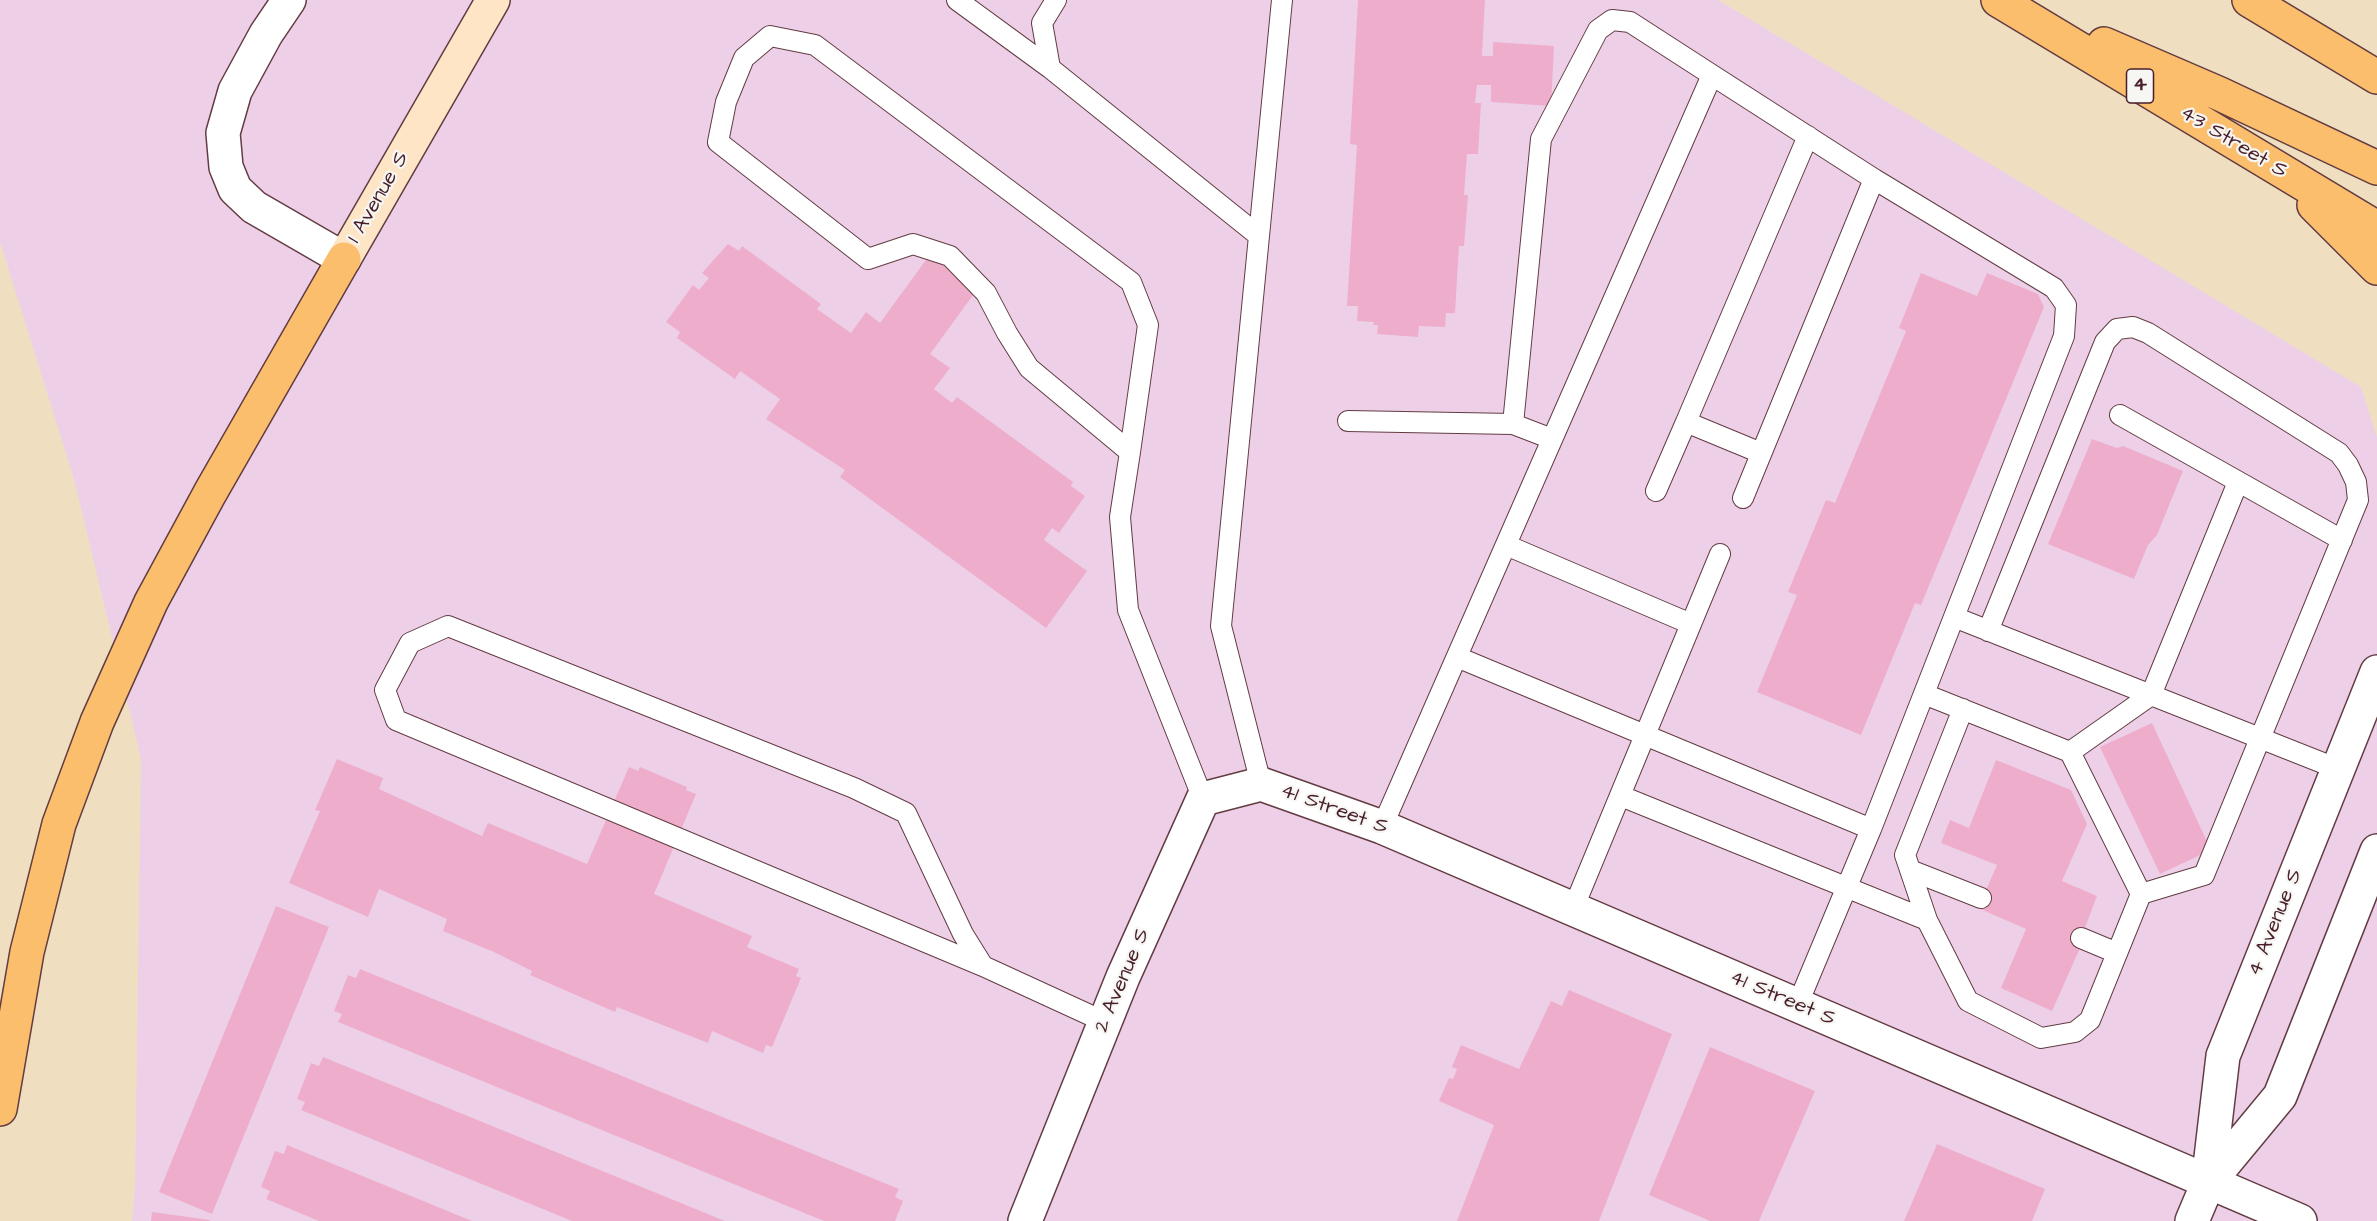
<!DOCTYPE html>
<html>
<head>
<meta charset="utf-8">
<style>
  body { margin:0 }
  canvas { display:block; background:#f0dec0 }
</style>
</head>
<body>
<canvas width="2377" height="1221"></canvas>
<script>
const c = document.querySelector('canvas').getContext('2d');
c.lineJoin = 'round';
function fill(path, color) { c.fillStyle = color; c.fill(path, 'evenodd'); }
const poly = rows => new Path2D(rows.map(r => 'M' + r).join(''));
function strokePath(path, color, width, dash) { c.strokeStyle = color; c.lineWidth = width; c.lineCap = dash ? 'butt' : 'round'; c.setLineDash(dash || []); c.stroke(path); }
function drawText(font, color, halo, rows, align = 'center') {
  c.font = font + ' "Architects Daughter",sans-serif'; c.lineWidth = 4.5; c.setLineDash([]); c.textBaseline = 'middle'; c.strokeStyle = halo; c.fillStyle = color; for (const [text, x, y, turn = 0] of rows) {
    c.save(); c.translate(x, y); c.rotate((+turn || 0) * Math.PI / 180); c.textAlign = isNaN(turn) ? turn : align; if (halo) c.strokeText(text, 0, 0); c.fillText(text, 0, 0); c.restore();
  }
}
fill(poly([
  [0,0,1718,0,2361,387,2377,437,2377,1221,132,1221,135,1186,141,759,74,479,0,242]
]), '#edd0e8');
fill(poly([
  [1358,0,1485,0,1482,56,1493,56,1493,42,1554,46,1551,106,1491,102,1491,85,1477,85,1475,103,1481,103,1478,154,1467,154,1464,195,1468,195,1464,246,1459,246,1455,313,1446,313,1445,327,1419,326,1418,337,1377,334,1378,325,1373,325,1374,322,1357,321,1358,306,1347,306,1357,145,1350,144],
  [728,244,739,251,742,246,821,304,817,309,851,333,866,312,880,323,931,253,979,287,930,354,950,368,934,389,952,403,957,397,1073,482,1071,486,1085,496,1059,533,1052,528,1044,540,1087,571,1046,628,840,477,845,470,766,419,780,399,740,371,735,379,677,338,680,332,666,322,693,285,699,290,709,278,702,273],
  [1921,273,1977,296,1987,273,2038,294,2044,307,1921,605,1915,603,1861,735,1757,692,1797,595,1788,592,1826,500,1835,503,1906,331,1899,328],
  [2092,439,2117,448,2123,446,2183,471,2157,535,2148,545,2134,579,2048,544],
  [2152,723,2211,850,2160,874,2100,747],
  [337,759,383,778,379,789,482,836,488,823,587,864,629,767,638,771,640,767,687,787,686,790,696,794,654,894,752,936,747,947,799,969,796,976,801,978,772,1047,766,1045,763,1053,712,1031,708,1043,617,1007,615,1012,530,975,532,971,494,952,443,931,447,919,379,889,368,917,289,883,320,811,315,810],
  [1996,760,2071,790,2087,824,2062,881,2097,896,2080,941,2081,946,2052,1011,2001,988,2026,929,1978,908,1997,865,1941,843,1950,820,1969,828],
  [276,906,329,927,212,1214,159,1192],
  [360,969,899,1189,895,1197,903,1201,895,1221,824,1221,338,1022,342,1014,334,1011,348,975,356,978],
  [1569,990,1672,1034,1599,1221,1457,1221,1494,1125,1439,1101,1449,1078,1453,1079,1457,1069,1452,1067,1461,1045,1519,1069,1551,1001,1562,1006],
  [1710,1047,1815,1091,1759,1221,1710,1221,1649,1195],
  [323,1057,725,1221,572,1221,301,1110,305,1102,297,1099,311,1063,319,1066],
  [1937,1144,2045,1189,2032,1221,1904,1221],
  [287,1145,472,1221,319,1221,266,1199,270,1191,261,1187,275,1151,284,1154],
  [152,1212,210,1220,210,1221,151,1221]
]), '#eeaecb');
const service = poly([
  [957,0,1050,68],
  [1056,0,1042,23,1050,68,1259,236],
  [1712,75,1874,179,1743,498],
  [2120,415,2342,540],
  [1348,421,1513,424,1541,139,1598,30,1612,20,1630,22,1712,75,1382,827],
  [1513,424,1552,439],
  [1130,452,1029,368,1007,333,986,293,950,256,913,244,868,259,718,142,726,102,744,58,770,36,815,45,1131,282,1148,325,1130,452,1120,517,1128,610,1203,799],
  [1761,453,1686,422,1808,136],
  [1656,491,1686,422],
  [1506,545,1691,624],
  [1954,617,2338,769],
  [1988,631,2105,342,2117,329,2133,327,2148,333,2339,453,2348,465,2356,482,2358,500,2204,875,2141,894],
  [1457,657,1871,829,2064,336,2066,305,2054,288,1874,179],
  [1924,694,2070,752],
  [1261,784,1221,626,1282,0],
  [1621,796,1927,920,1968,1001,2041,1038,2075,1032,2090,1020,2141,894,2070,752,2151,695,2238,482],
  [1910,870,1981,898],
  [1573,909,1720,554],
  [1927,920,1905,855,1963,709],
  [2081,938,2117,953],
  [983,966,396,720,385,690,410,643,448,626,854,788,906,813,963,934,983,966,1105,1022],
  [1797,1006,1871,829]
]);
const minor = poly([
  [289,0,266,34,235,91,223,133,226,167,235,189,254,207,344,259],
  [2208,1183,2280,1096,2377,851],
  [1025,1221,1123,977,1203,799,1261,784,1382,827,2300,1221],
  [2192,1221,2208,1183,2223,1056,2377,672]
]);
const secondary = poly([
  [344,259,493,0]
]);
const trunk = poly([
  [1998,0,2377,228],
  [2249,0,2377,77],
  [2104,44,2220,94,2377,168],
  [2314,205,2377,268],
  [0,1109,27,952,59,824,97,722,151,602,210,493,344,259]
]);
strokePath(service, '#633c41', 22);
strokePath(minor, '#633c41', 36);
strokePath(secondary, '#633c41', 36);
strokePath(trunk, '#633c41', 36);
strokePath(service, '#fff', 20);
strokePath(minor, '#fff', 33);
strokePath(secondary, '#fde5c5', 33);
strokePath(trunk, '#fabe6d', 33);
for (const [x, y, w] of [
  [2140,86,27]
]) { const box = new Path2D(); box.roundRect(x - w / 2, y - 17, w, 34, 4.5); c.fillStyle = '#f6f6f2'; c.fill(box); strokePath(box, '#4a1f2b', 1.5); }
drawText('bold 20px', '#4a1f2b', null, [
  ["4",2140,86]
]);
drawText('21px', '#4a1f2b', '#f6f6f2', [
  ["43 Street S",2233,143,31],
  ["1 Avenue S",379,198,-60],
  ["41 Street S",1334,810,20],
  ["4 Avenue S",2276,923,-68],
  ["2 Avenue S",1123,981,-67],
  ["41 Street S",1782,999,23]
]);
</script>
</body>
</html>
